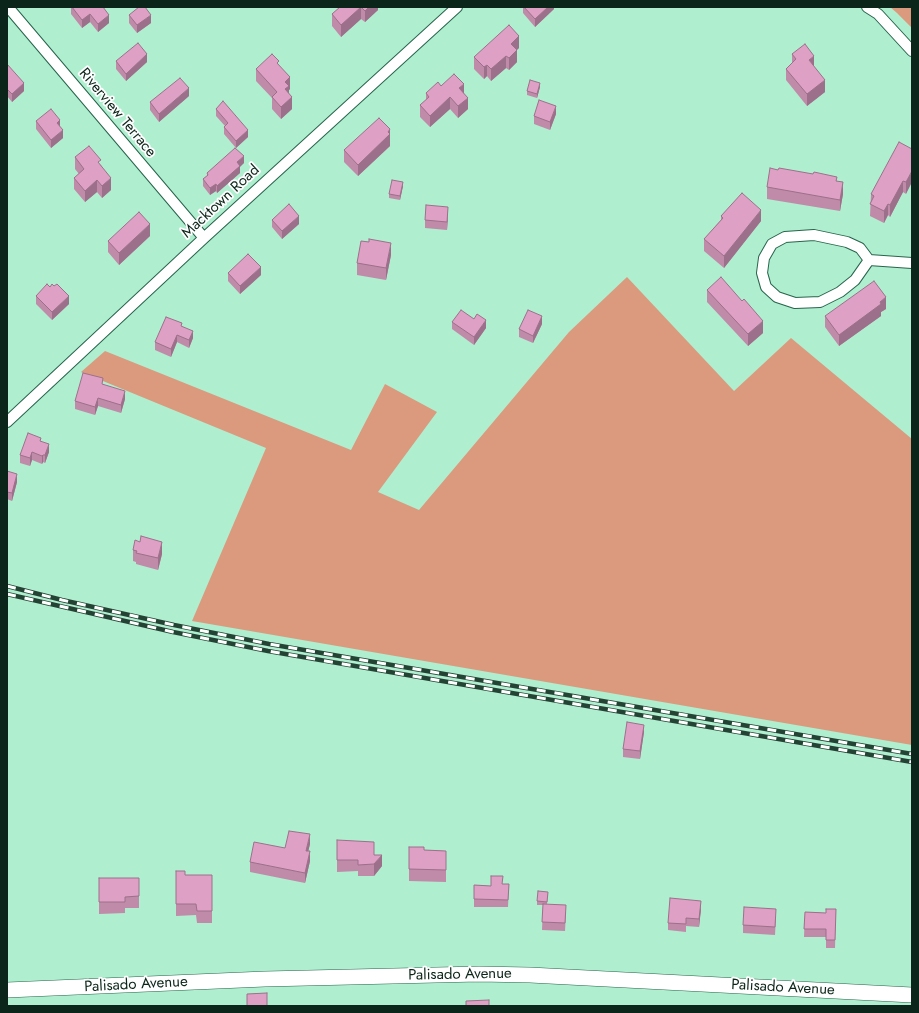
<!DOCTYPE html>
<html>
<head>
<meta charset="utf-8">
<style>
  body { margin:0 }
  #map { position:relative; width:919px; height:1013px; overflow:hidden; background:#afeecf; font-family:Jost,sans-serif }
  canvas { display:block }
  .frame { position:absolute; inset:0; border:8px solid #0c251a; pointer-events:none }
</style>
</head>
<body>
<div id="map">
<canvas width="919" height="1013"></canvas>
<div class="frame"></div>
</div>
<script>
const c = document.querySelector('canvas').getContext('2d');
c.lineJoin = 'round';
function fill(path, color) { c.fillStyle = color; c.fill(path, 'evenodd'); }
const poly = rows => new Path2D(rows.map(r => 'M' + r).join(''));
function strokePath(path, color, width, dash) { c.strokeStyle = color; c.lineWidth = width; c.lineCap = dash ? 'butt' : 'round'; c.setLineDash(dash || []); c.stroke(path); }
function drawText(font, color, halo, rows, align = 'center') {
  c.font = font + ' Jost,sans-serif'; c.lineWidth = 3.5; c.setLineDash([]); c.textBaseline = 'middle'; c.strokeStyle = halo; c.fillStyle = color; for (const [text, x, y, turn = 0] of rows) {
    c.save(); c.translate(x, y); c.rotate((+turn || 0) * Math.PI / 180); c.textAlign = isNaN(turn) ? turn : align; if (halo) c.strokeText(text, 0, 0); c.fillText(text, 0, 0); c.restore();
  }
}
fill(poly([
  [890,7,912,7,912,28,897,13],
  [627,277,734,391,791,338,912,439,912,745,192,621,266,448,81,372,105,351,351,450,385,384,437,412,378,492,419,510,569,332]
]), '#db9a7e');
const street = poly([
  [8,7,204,238],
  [867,7,878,14,912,51],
  [869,260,855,280,840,292,820,302,795,303,777,297,766,287,762,273,764,258,772,244,785,237,814,235,847,242,860,248,869,260,912,263],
  [7,422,204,238,457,7]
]);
const secondary = poly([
  [7,990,265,979,479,974,530,975,912,995]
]);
strokePath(street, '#27644b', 12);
strokePath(secondary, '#27644b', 16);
strokePath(street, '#fff', 10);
strokePath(secondary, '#fff', 15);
const rail = poly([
  [7,586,62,600,174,625,269,644,912,754],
  [7,594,173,632,268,651,912,762]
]);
strokePath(rail, '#254335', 4.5);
strokePath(rail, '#fefefe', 3, [9]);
fill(poly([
  [71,7,96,7,109,23,98,32,90,22,82,28,71,14],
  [340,7,378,7,378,10,365,22,361,19,341,37,332,26,332,14],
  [523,7,554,7,554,9,535,27,523,13],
  [129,15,151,23,137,33,129,23],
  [519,48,517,50,517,62,509,70,506,68,491,81,487,76,484,79,474,69,474,57],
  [792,54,814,67,825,92,807,106,786,80,786,69,792,63],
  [116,61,147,62,126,81,116,69],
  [7,64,24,91,12,102,7,96],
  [256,69,290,89,289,90,289,93,292,109,281,119,272,109,272,98,256,81],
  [441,86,464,93,468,109,458,118,450,109,430,127,420,117,420,105,426,100,426,93],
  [540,87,537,98,527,95,527,91],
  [189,96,159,122,150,110,150,102],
  [216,109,248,137,236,148,224,134,224,127,225,126,216,116],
  [556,114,550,130,534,124,534,116],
  [36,121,63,138,51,148,36,129],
  [390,141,390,146,358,176,344,162,344,150],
  [912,149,906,194,903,192,890,217,888,215,884,223,870,216,871,194],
  [75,157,101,165,111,190,102,198,97,192,85,202,74,189,74,178,79,174,75,169],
  [244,163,240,166,240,173,217,193,216,191,210,195,203,186,203,179,207,176,207,173],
  [778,170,813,174,837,181,843,194,840,211,767,199,767,187],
  [403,186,400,200,389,198,389,194],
  [448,215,447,230,425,228,425,220],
  [721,216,761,221,724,268,704,251,704,239,721,220],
  [272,220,299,224,282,239,272,227],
  [150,236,119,265,108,252,108,241],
  [391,255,386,280,357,275,357,263],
  [228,273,261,275,240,294,228,281],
  [707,290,763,333,748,346,707,302],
  [36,296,69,304,52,320,36,304],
  [886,309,881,312,881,316,839,346,825,327,825,316],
  [452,322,486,328,474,345,452,329],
  [542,324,533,343,519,337,519,329],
  [182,327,193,338,189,348,177,342,171,357,155,350,155,342],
  [103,384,125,399,121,413,98,406,95,415,75,409,75,401],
  [41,441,49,452,45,463,43,462,42,464,32,460,30,466,20,463,20,455],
  [7,471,17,482,12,501,7,499],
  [140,542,162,554,158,570,136,564,136,562,133,561,133,550],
  [644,732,640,759,623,757,623,749],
  [337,840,374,855,382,866,374,876,358,876,358,871,337,872],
  [310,844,308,851,310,861,305,883,250,872,250,862,285,848],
  [409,847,424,850,446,851,446,882,409,881],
  [176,871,185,875,212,875,212,923,197,923,196,915,176,916],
  [99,878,139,878,139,908,125,908,125,913,99,914],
  [503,884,509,884,508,907,474,907,474,885,491,886],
  [548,892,547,905,566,913,565,931,542,930,543,905,537,905,537,901],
  [701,909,699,927,686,926,686,932,668,930,668,923],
  [836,909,835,948,826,948,826,937,804,937,805,912,826,913],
  [776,917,775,935,743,933,743,925]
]), '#c08aa9');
fill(poly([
  [361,7,361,19,341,37,341,25],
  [369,7,378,7,378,10,365,22,365,11],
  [548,7,554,7,554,9,535,27,535,19],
  [90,14,90,22,82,28,82,20],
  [109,15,109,23,98,32,98,24],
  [151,15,151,23,137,33,137,25],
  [519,36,519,48,511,55,511,44],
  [517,50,517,62,509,70,509,58],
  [147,54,147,62,126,81,126,74],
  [506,56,506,68,491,81,491,69],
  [814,56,814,67,809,60],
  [487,65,487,76,484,79,484,67],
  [290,77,290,89,289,90,289,98,285,101,285,82],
  [825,80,825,92,807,106,807,94],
  [24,83,24,91,12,102,12,94],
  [540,83,540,87,537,98,537,94],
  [464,84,464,96,459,88],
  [189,88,189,96,159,122,159,114],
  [292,97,292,109,281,119,281,107],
  [450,97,450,109,430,127,430,116],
  [468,98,468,109,458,118,458,106],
  [556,106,556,114,550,130,550,122],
  [60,120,60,128,57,123],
  [390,129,390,146,358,176,358,165],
  [63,130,63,138,51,148,51,140],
  [248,130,248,137,236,148,236,141],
  [244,156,244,163,240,167,240,166,240,173,217,193,217,186,237,162],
  [912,171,912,182,906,194,906,182],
  [111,178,111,190,102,198,102,186],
  [97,180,97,192,85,202,85,191],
  [903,181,903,192,890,217,890,205],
  [403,182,403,186,400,200,400,196],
  [843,182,843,194,840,211,840,200],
  [216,184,216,191,210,195,210,188],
  [888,204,888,215,884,223,884,211],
  [448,207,448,215,447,230,447,222],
  [761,210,761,221,724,268,724,256],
  [299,216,299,224,282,239,282,231],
  [150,224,150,236,119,265,119,253],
  [391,243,391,255,386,280,386,268],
  [261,267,261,275,240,294,240,286],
  [69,296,69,304,52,320,52,312],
  [886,297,886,309,881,312,881,316,839,346,839,335],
  [542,316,542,324,533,343,533,336],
  [486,320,486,328,474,345,474,337],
  [763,321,763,333,748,346,748,334],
  [193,331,193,338,189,348,189,340],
  [177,335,177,342,171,357,171,349],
  [125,391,125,399,121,413,121,405],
  [98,398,98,406,95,415,95,407],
  [49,444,49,452,45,463,45,455],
  [32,452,32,460,30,466,30,458],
  [43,455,43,462,42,464,42,456],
  [17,474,17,482,12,501,12,493],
  [162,542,162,554,158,570,158,558],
  [644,725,644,732,640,759,640,751],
  [310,834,310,844,306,861,306,851],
  [310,851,310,861,305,883,305,873],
  [382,855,382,866,374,876,374,864],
  [701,901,701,909,699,927,699,919]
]), '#9c708a');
const building = poly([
  [72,7,96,7,97,8,98,7,103,7,109,15,98,24,90,14,82,20,72,7],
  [139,7,145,7,151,15,137,25,129,15,139,7],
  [340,7,369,7,365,11,361,7,341,25,332,14,340,7],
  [524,7,548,7,535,19,524,7],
  [509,25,519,36,511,44,517,50,509,58,506,56,491,69,487,65,484,67,474,57,509,25],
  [138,43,147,54,126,74,116,61,138,43],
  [805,44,814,56,809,60,825,80,807,94,786,69,796,59,792,54,805,44],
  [272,54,279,61,277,63,290,77,285,82,289,86,285,89,292,97,281,107,272,97,277,92,256,69,272,54],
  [7,64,24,83,12,94,7,89,7,64],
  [454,74,464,84,459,88,468,98,458,106,450,97,430,116,420,105,429,97,426,93,438,82,441,86,454,74],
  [180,78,189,88,159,114,150,102,180,78],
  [530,80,540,83,537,94,527,91,530,80],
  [539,100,556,106,550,122,534,116,539,100],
  [223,101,248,130,236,141,224,127,228,123,216,109,223,101],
  [51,109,60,120,57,123,63,130,51,140,36,121,51,109],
  [379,118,390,129,388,132,390,134,358,165,344,150,379,118],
  [899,142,912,149,912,171,906,182,903,181,890,205,888,204,884,211,870,204,874,196,871,194,899,142],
  [89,146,101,160,98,162,111,178,102,186,97,180,85,191,74,178,84,169,75,157,89,146],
  [235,148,244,156,237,162,240,166,217,186,216,184,210,188,203,179,208,175,207,173,235,148],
  [770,168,778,170,779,168,813,174,814,172,837,177,836,181,843,182,840,200,767,187,770,168],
  [392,180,403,182,400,196,389,194,392,180],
  [742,193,761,210,724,256,704,239,723,218,721,216,742,193],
  [289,204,299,216,282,231,272,220,289,204],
  [426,205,448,207,447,222,425,220,426,205],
  [139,212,150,224,119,253,108,241,139,212],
  [369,239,391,243,386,268,357,263,361,241,369,242,369,239],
  [248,254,261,267,240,286,228,273,248,254],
  [721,277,742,301,744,299,763,321,748,334,707,290,721,277],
  [874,281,886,297,880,302,881,304,839,335,825,316,874,281],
  [47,284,50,287,52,284,54,286,57,284,69,296,52,312,36,296,47,284],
  [461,310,474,319,477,314,486,320,474,337,452,322,461,310],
  [528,310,542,316,533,336,519,329,528,310],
  [166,317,182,323,181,326,193,331,189,340,177,335,171,349,155,342,166,317],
  [83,373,103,378,102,384,125,391,121,405,98,398,95,407,75,401,83,373],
  [28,433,41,438,40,441,49,444,45,455,43,455,42,456,32,452,30,458,20,455,28,433],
  [7,471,17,474,12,493,7,492,7,471],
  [141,536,162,542,158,558,136,553,137,551,133,550,135,540,140,542,141,536],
  [627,722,644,725,640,751,623,749,627,722],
  [289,831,310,834,306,851,310,851,305,873,250,862,254,842,285,848,289,831],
  [337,840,374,842,374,855,382,855,374,864,358,865,358,860,337,860,337,840],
  [409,847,424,847,424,850,446,851,446,870,409,869,409,847],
  [176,871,185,871,185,875,212,875,212,911,197,911,196,904,176,904,176,871],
  [491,876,503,876,502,884,509,884,508,900,474,899,474,885,491,886,491,876],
  [99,878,139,878,139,896,125,897,125,902,99,902,99,878],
  [538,891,548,892,547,902,537,901,538,891],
  [670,898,701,901,699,919,686,918,686,924,668,923,670,898],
  [543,904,566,905,565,923,542,922,543,904],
  [744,907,776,909,775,927,743,925,744,907],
  [826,909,836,909,835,940,826,940,826,929,804,929,805,912,826,913,826,909],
  [267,993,267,1006,247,1006,247,994,267,993],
  [489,1000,489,1006,466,1006,466,1001,489,1000]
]);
fill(building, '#dfa0c5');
strokePath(building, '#9c708a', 1);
drawText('15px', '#0c251a', '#fefefe', [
  ["Riverview Terrace",117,113,50],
  ["Macktown Road",221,202,-43],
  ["Palisado Avenue",460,975,-1],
  ["Palisado Avenue",136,985,-3],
  ["Palisado Avenue",783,988,3]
]);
</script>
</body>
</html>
